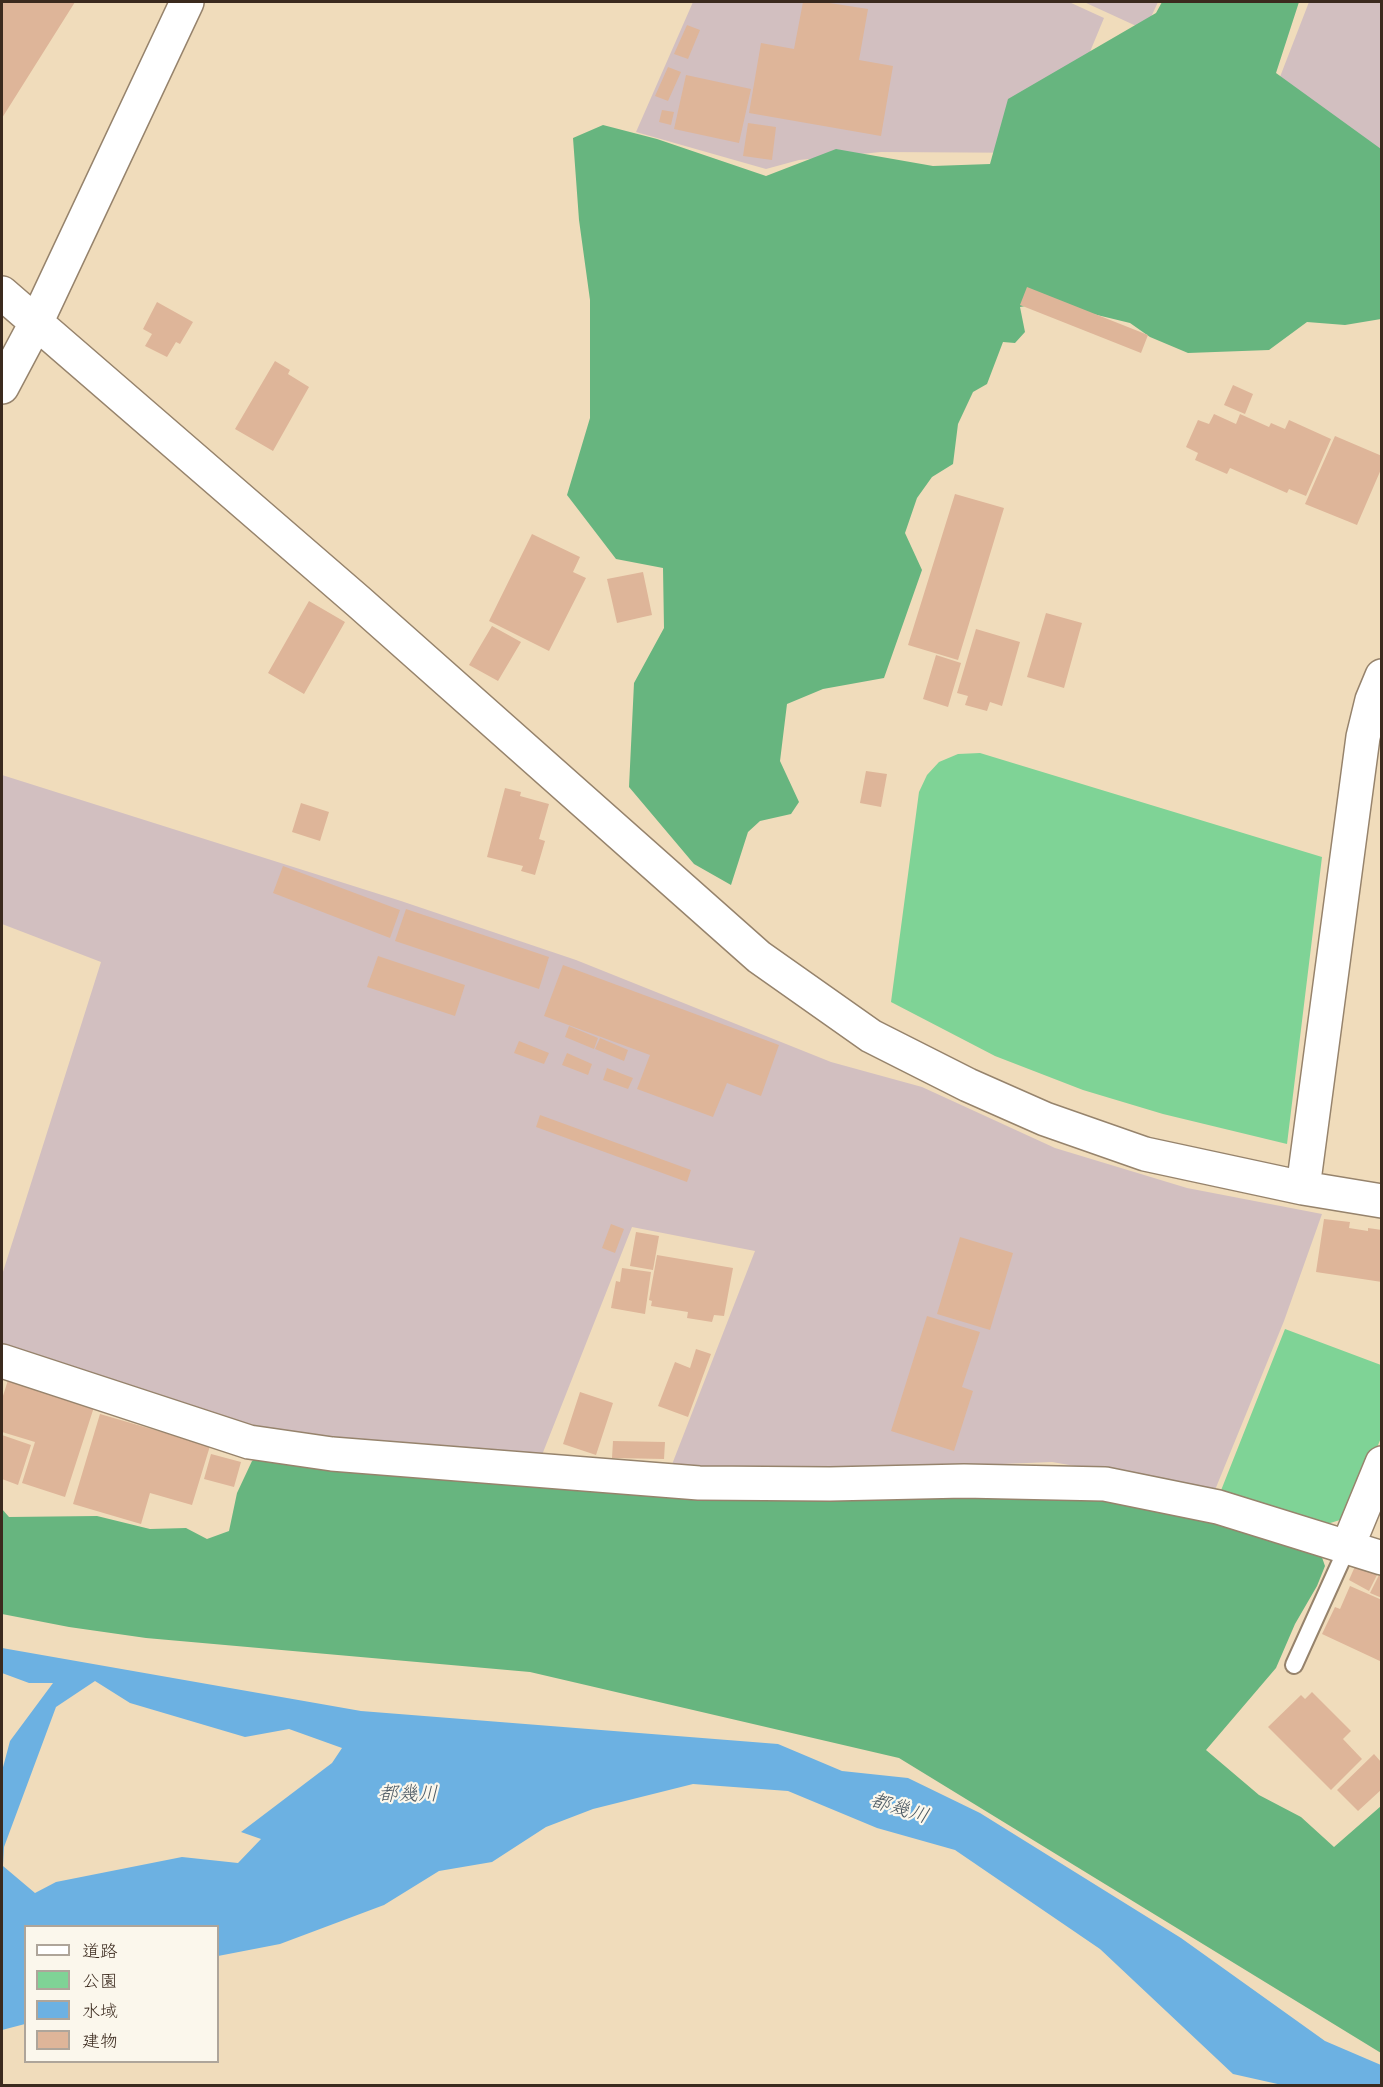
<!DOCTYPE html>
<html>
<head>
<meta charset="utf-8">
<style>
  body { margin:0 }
  #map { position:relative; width:1383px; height:2087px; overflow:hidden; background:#f0dcbb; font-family:"Architects Daughter","Klee One",sans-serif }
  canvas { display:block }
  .frame { position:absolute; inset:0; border:3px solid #3b2a1e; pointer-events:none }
  .legend { position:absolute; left:24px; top:1925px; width:195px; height:138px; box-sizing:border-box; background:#fbf7ec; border:2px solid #aea59a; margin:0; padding:8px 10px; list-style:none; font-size:18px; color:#3b2a1e }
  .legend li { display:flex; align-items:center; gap:12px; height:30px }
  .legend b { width:30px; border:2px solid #aea59a }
</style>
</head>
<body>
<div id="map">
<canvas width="1383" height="2087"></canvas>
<div class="frame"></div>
<ul class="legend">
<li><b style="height:8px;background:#fff"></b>道路</li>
<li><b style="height:16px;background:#7fd396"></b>公園</li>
<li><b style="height:16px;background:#6cb1e2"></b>水域</li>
<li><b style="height:16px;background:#deb599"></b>建物</li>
</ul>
</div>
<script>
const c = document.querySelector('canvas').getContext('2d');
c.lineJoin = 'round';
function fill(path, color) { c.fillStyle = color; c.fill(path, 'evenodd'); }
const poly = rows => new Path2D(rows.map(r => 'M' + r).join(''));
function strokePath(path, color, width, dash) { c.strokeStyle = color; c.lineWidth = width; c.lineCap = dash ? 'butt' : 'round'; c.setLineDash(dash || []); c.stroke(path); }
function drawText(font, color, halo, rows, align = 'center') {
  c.font = font + ' "Architects Daughter","Klee One",sans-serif'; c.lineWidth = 4.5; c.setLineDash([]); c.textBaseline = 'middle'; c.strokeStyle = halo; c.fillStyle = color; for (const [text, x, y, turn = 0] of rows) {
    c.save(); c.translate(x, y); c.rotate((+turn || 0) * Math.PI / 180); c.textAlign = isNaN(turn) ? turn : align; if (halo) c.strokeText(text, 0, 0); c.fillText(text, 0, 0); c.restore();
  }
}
fill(poly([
  [693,2,1069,2,1104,18,1048,153,881,152,799,160,766,169,636,132],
  [1084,2,1158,2,1145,30],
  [1309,2,1381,2,1381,154,1278,82],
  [2,775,401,901,576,960,831,1062,922,1087,1055,1148,1187,1188,1322,1214,1284,1321,1215,1490,1052,1462,854,1470,671,1467,755,1251,632,1227,540,1460,287,1437,2,1348,2,1275,101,962,2,924]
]), '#d2bfc0');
fill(poly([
  [980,753,1322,857,1287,1144,1163,1114,1083,1090,995,1056,891,1002,919,792,927,775,939,762,958,754],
  [1285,1329,1381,1365,1381,1438,1351,1509,1340,1520,1327,1524,1218,1498]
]), '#7fd396');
fill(poly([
  [1162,2,1299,2,1276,73,1381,149,1381,319,1345,325,1307,322,1269,350,1188,353,1150,337,1130,323,1093,314,1054,301,1020,307,1025,332,1015,343,1003,342,987,384,973,392,958,424,953,464,932,477,917,498,905,533,922,570,884,678,823,689,787,704,780,761,799,802,791,814,760,821,748,832,731,885,694,864,629,787,634,683,664,628,663,568,616,559,567,495,590,418,590,300,579,220,573,138,603,125,657,139,766,176,836,149,933,166,990,164,1008,99,1156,13],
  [283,1443,675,1474,994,1471,1318,1546,1325,1566,1317,1586,1295,1624,1276,1668,1206,1750,1259,1795,1301,1817,1334,1847,1381,1806,1381,2053,899,1758,530,1672,146,1638,69,1627,2,1614,2,1509,9,1517,97,1516,150,1529,186,1528,207,1539,229,1531,237,1493,252,1461]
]), '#67b57f');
fill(poly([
  [2,1648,361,1711,778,1744,842,1771,908,1778,980,1813,1181,1938,1325,2041,1381,2065,1381,2085,1282,2085,1233,2074,1100,1949,955,1850,877,1828,788,1791,693,1784,593,1809,546,1827,492,1862,439,1871,384,1905,280,1944,218,1956,218,1926,26,1926,25,2024,2,2030,2,1771,10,1741,53,1683,29,1683,2,1673],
  [95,1681,130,1703,245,1737,289,1729,342,1748,332,1763,241,1832,261,1839,238,1863,182,1857,56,1882,35,1893,3,1866,4,1847,56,1707]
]), '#6cb1e2');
fill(poly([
  [2,2,75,2,2,118],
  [803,2,823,2,868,9,859,60,893,66,881,136,749,113,761,43,794,49],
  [687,25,700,30,688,59,674,54],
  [668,67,681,72,668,101,655,96],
  [686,75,751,89,739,143,674,129],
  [662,110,674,112,671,125,659,122],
  [748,123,776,127,772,160,743,156],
  [1027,287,1148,335,1141,353,1020,305],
  [157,302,193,322,180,344,176,342,167,357,145,346,152,334,143,329],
  [275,361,290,370,288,374,309,387,273,451,235,429],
  [1233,385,1253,394,1245,414,1224,405],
  [1214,414,1236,424,1240,414,1269,427,1271,423,1285,429,1289,420,1331,439,1306,496,1289,489,1287,493,1230,468,1227,474,1195,460,1198,453,1186,447,1198,420,1209,424],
  [1335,436,1382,456,1382,467,1357,525,1305,504],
  [955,494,1004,508,958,660,908,645],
  [532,534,580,557,573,572,586,578,549,651,489,621],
  [643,572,652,615,617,623,607,579],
  [309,601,345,622,304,694,268,673],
  [1046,613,1082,623,1064,688,1027,677],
  [492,626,521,642,498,681,469,665],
  [976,629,1020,642,1002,706,990,702,987,711,965,705,968,696,957,693],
  [936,655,961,663,948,707,923,699],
  [866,771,887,774,881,807,860,803],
  [505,788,521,792,520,796,549,804,539,839,545,841,535,875,521,871,523,866,487,857],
  [301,803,329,812,320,841,292,832],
  [283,866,400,910,390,938,273,893],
  [406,909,549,957,539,989,395,941],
  [378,956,465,985,455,1016,367,987],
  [563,965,779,1045,761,1096,727,1083,713,1117,637,1089,650,1055,544,1016],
  [569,1026,598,1038,594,1049,565,1037],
  [600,1038,628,1050,624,1061,595,1049],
  [519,1041,549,1053,544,1064,514,1053],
  [567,1053,592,1064,588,1075,562,1065],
  [607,1068,633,1078,628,1089,603,1080],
  [540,1115,691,1170,687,1182,536,1127],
  [1324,1219,1350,1222,1349,1228,1368,1231,1368,1228,1382,1230,1382,1282,1316,1272],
  [611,1224,624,1229,615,1253,602,1248],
  [636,1232,659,1236,653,1270,630,1266],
  [960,1237,1013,1253,990,1330,937,1314],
  [657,1255,733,1268,724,1316,714,1315,712,1322,687,1318,688,1312,651,1306,652,1301,649,1300],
  [622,1268,651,1272,645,1314,611,1308,616,1281,620,1282],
  [927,1316,980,1332,962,1387,973,1391,954,1451,891,1431],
  [696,1349,711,1354,688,1417,658,1406,675,1362,690,1368],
  [9,1377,95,1404,65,1497,22,1483,35,1442,2,1432,2,1399],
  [580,1392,613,1403,596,1455,563,1444],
  [100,1414,210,1446,192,1505,150,1493,141,1524,73,1504],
  [2,1435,31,1445,18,1485,2,1479],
  [613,1441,665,1442,664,1459,612,1458],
  [211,1454,241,1462,234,1487,204,1479],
  [1356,1564,1377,1575,1369,1591,1349,1580],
  [1382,1569,1382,1598,1370,1593],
  [1350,1586,1382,1600,1382,1662,1322,1634,1335,1607,1340,1609],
  [1312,1692,1351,1731,1343,1739,1362,1759,1331,1790,1268,1727,1301,1695,1305,1699],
  [1374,1754,1382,1763,1382,1789,1358,1811,1337,1790]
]), '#deb599');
const lane = poly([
  [1294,1665,1347,1548]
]);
const street = poly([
  [2,293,359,602,759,957,871,1036,968,1085,1045,1119,1145,1154,1303,1188,1382,1201],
  [2,387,36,323,187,2],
  [1303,1188,1363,737,1372,700,1382,676],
  [2,1361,249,1442,332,1454,699,1483,830,1484,964,1481,1105,1484,1218,1507,1382,1558],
  [1347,1548,1382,1463]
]);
strokePath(lane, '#96836c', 20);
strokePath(street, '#96836c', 36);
strokePath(lane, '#fff', 16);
strokePath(street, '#fff', 33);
drawText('italic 20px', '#4c5963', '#fbf7ec', [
  ["都幾川",408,1796],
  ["都幾川",899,1810,17]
]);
</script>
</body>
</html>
